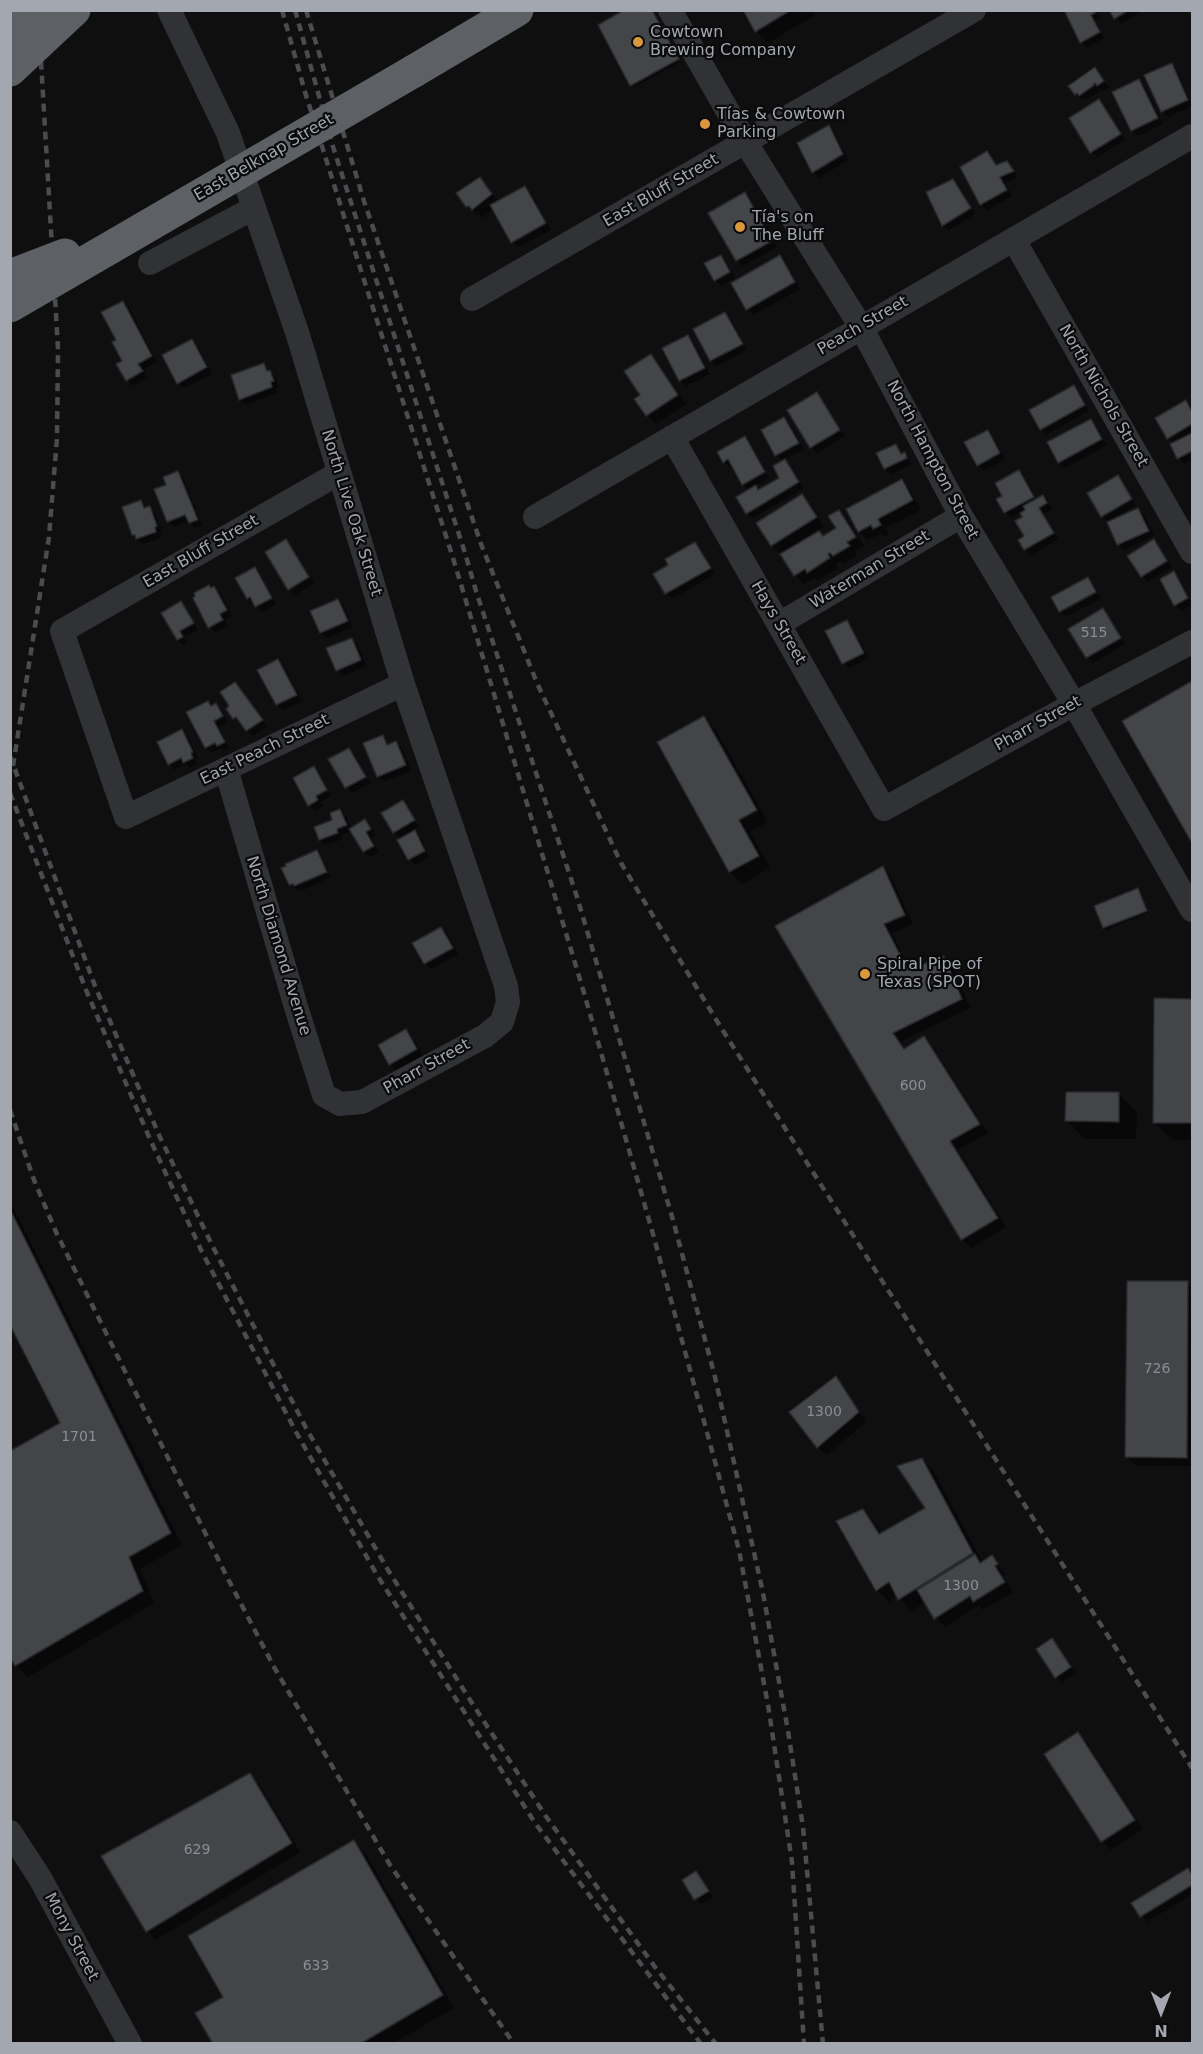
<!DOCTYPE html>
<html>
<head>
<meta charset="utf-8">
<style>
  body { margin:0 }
  #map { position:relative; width:1203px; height:2054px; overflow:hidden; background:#0f0f10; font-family:"DejaVu Sans",sans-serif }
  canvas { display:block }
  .frame { position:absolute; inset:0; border:12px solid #a2a7b0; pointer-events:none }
  .north { position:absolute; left:1131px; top:1982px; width:60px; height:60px; -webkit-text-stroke:4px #0a0a0b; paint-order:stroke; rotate:180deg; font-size:16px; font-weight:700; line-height:24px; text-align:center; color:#a2a7b0 }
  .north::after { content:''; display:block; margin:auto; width:21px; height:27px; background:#a2a7b0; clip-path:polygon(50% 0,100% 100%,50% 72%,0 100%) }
</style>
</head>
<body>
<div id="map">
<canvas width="1203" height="2054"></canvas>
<div class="frame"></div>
<div class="north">N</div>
</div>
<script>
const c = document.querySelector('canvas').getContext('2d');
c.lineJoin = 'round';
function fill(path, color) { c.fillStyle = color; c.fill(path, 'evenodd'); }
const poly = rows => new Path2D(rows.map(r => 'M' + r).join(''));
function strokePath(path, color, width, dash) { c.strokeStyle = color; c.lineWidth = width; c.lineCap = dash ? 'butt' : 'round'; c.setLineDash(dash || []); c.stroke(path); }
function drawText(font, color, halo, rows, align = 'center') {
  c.font = font + ' "DejaVu Sans",sans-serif'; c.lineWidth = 4.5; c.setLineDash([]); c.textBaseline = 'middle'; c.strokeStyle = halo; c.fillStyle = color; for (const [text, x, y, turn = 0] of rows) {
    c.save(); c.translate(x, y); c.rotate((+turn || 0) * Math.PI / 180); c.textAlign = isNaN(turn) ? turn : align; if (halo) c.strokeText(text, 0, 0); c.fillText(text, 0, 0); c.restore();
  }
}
fill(poly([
  [652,10,680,62,634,87,632,85],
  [744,10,813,10,815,15,768,43,756,31],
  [1065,10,1094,10,1100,19,1095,21,1104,38,1087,48,1081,42],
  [1110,10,1144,10,1121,24],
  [1172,65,1177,70,1192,106,1168,117,1162,111],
  [1095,69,1109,87,1104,91,1100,87,1099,92,1086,100,1083,98,1081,99,1076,94],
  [1139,81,1144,86,1163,124,1138,136,1132,130],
  [1099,101,1105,107,1125,140,1097,157,1092,152],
  [829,127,835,133,848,160,819,178,813,172],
  [987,153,997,166,1006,162,1018,177,1005,183,1012,196,987,210,981,204],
  [480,179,499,202,525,188,531,194,551,230,518,247,512,242,494,208,482,218,479,214,477,215,458,193],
  [953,181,959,186,975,214,948,231,943,225],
  [745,194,750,200,777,247,743,266,737,260],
  [721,256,726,262,735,278,721,286,715,280],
  [779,257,785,263,800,289,753,315,748,309],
  [123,302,129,308,157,362,142,370,147,377,133,386,127,380,118,340],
  [725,314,731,319,747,350,717,366,711,361,695,330],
  [688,336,693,342,710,374,686,386,680,380],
  [192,341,198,347,212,374,184,388,178,383],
  [651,356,659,364,686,404,656,424,647,415,642,395],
  [263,364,276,378,279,387,275,388,277,393,246,405,240,399],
  [1074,387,1079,393,1089,411,1047,434,1041,429],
  [817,394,823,400,845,436,817,453,811,447],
  [1186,402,1192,410,1192,460,1184,464,1179,458,1174,444,1168,438],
  [784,418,790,424,804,449,784,460,791,467,804,488,753,518,747,513,750,491,743,484,733,465,729,467,724,462,744,438,750,444,769,478,755,486,759,491,781,478,784,462,777,455],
  [1091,420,1096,426,1107,445,1065,468,1059,462],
  [987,431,993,437,1005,459,984,471,978,465],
  [895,446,912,464,891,474,885,468],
  [1019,472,1025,478,1037,500,1042,496,1048,502,1052,509,1044,514,1058,539,1031,555,1025,549,1024,518,1021,512,1011,518,1005,512,1004,496],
  [177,473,183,478,202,525,196,528,189,521,174,527,169,522,156,490,168,485],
  [1118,477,1123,483,1136,505,1116,517,1117,519,1138,509,1144,515,1154,536,1124,550,1119,544,1109,523,1102,516],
  [902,481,910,490,921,510,886,528,889,534,883,537,880,534,868,540,859,531],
  [802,496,811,505,824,527,817,531,823,538,838,529,839,512,848,521,864,546,855,552,857,555,843,564,840,561,836,564,838,568,817,581,814,578,804,584,795,575,781,554,772,545],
  [141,502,155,513,162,532,159,533,161,538,143,544,133,535],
  [286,541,292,547,314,583,295,595,289,589],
  [1154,541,1172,567,1148,582,1142,576],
  [695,544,701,549,715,574,672,599,666,593,670,566],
  [255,569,260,575,276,604,262,612,248,598],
  [1173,573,1179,579,1192,604,1181,611,1175,605],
  [214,588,220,593,232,616,225,620,228,626,215,632,210,627,211,589],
  [1098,593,1101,598,1066,617,1062,613],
  [338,600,343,606,353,627,327,638,321,632],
  [181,603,187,609,198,630,184,637,187,643,183,645,178,640],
  [1102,610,1108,616,1125,644,1093,663,1087,657,1071,629],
  [847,622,852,628,869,658,849,668,843,663],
  [352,639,358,645,366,666,343,676,337,670],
  [278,661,284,667,302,701,283,710,277,705,259,671],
  [235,683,267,726,253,736,228,709,232,707],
  [1192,683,1192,840,1124,722],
  [208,702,212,707,216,705,222,711,227,722,219,727,229,748,224,751,221,748,212,753,206,747],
  [704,718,716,730,768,822,750,832,770,868,742,884,730,872,659,743],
  [182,731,188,737,198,758,195,759,198,764,190,768,186,764,175,770,169,764],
  [382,737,389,746,396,743,402,749,411,771,384,781,378,776],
  [349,749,355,755,370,783,352,793,346,787,330,760],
  [314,768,319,774,331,796,320,802,323,806,315,810,309,805],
  [402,802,419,826,402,837,403,839,415,832,421,838,429,857,415,865,409,859,402,840,394,832],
  [340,810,346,816,351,829,365,821,371,827,376,835,371,838,379,852,370,857,364,852,352,831,341,835,343,839,326,845,320,840],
  [317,852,322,858,331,877,301,891,299,889,296,890,290,885],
  [882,868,891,877,913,924,892,933,911,971,944,958,953,967,970,1008,900,1042,906,1049,924,1037,932,1046,988,1133,958,1150,1006,1227,971,1248,962,1239,777,927],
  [1138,890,1148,913,1106,930,1104,927],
  [441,928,447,934,458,954,431,969,425,963],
  [1155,1000,1192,1000,1192,1140,1172,1140,1154,1122],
  [405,1031,414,1040,425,1059,399,1073,390,1064,380,1046],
  [1119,1094,1137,1112,1136,1139,1085,1139,1067,1121],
  [10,1201,182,1545,140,1569,154,1603,28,1677,16,1665,62,1424,10,1322],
  [1187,1283,1192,1288,1192,1466,1136,1466,1127,1457],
  [836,1378,844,1387,866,1422,827,1455,818,1447],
  [922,1459,934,1472,983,1563,992,1557,1005,1574,1003,1576,1013,1592,983,1610,979,1605,945,1627,936,1618,926,1602,911,1611,898,1596,889,1602,877,1590,838,1522,863,1511,875,1523,882,1534,927,1508],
  [1057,1646,1075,1673,1062,1682,1056,1677],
  [1078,1734,1087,1743,1143,1829,1111,1850,1102,1841,1046,1755],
  [250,1775,259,1784,300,1852,156,1940,148,1931],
  [354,1842,366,1854,454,2008,392,2044,215,2044,225,1998],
  [1188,1869,1192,1874,1192,1894,1147,1922,1133,1903],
  [696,1873,713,1897,701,1904,696,1899]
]), '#0007');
const building = poly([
  [624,10,652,10,679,59,630,86,598,25,624,10],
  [743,10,791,10,755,32,743,10],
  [1064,10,1094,10,1095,13,1091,15,1100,32,1080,43,1064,10],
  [1109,10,1129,10,1114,19,1109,10],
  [1172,63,1188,100,1161,112,1144,75,1172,63],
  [1095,67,1104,81,1097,86,1095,83,1093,86,1079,96,1077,93,1075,95,1068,86,1095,67],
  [1139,79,1158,118,1131,131,1112,92,1139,79],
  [1099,99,1121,134,1090,153,1069,118,1099,99],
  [829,125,843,154,812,173,797,143,829,125],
  [987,151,996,165,1007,161,1014,171,1000,177,1007,190,980,205,960,167,987,151],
  [480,177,492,194,472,210,469,206,466,207,456,193,480,177],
  [953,179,971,208,942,226,926,192,953,179],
  [525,186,546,223,511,243,490,205,525,186],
  [745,192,772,241,736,261,708,213,745,192],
  [721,255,730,272,714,281,704,263,721,255],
  [780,255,795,282,746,310,731,283,780,255],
  [123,301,152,356,138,364,143,371,126,381,116,364,122,361,112,342,116,340,101,312,123,301],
  [725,312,743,344,710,361,693,329,725,312],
  [688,335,705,368,679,381,662,348,688,335],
  [192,339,207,367,177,384,162,355,192,339],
  [651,354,678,395,646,416,634,399,640,395,624,371,651,354],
  [264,363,267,371,270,370,274,381,271,382,272,387,239,400,231,375,264,363],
  [1074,385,1085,405,1040,430,1029,410,1074,385],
  [817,392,840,430,810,448,787,410,817,392],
  [1186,400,1192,412,1192,424,1167,439,1155,418,1186,400],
  [784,417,799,443,775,456,761,430,784,417],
  [1091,419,1102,439,1058,463,1047,442,1091,419],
  [988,430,1000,453,977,466,964,442,988,430],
  [1192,433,1192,451,1177,459,1170,444,1192,433],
  [745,436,765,472,742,485,728,459,723,463,717,452,745,436],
  [896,444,901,454,905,452,907,458,884,469,876,453,896,444],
  [785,459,799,482,746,514,736,497,756,485,758,490,779,478,773,466,785,459],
  [1019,470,1034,497,1004,513,996,499,1002,496,995,483,1019,470],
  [178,471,198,520,189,523,185,515,167,522,154,489,166,485,163,477,178,471],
  [1118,475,1132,499,1101,517,1087,493,1118,475],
  [902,479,913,500,878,519,881,525,873,529,871,525,858,532,846,509,902,479],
  [802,494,817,517,771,546,756,523,802,494],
  [1043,495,1047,503,1039,508,1054,533,1024,550,1018,540,1024,536,1015,521,1022,517,1020,513,1025,510,1023,506,1043,495],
  [141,500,144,508,150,506,157,526,155,527,156,532,136,539,135,535,132,535,122,507,141,500],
  [1138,508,1149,531,1117,545,1107,522,1138,508],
  [839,510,856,537,847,542,850,546,833,556,830,553,828,554,830,558,807,573,805,569,794,576,780,554,819,531,823,536,836,528,828,516,839,510],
  [286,539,309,577,288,590,265,552,286,539],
  [1154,539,1167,561,1141,577,1127,556,1154,539],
  [695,542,711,568,665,594,653,574,668,565,665,559,695,542],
  [255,567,272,598,255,607,250,597,247,599,235,578,255,567],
  [1174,571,1188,598,1174,606,1160,579,1174,571],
  [1088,577,1096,592,1059,612,1051,597,1088,577],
  [209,585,211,588,214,586,227,610,220,614,223,620,208,628,193,598,195,596,194,593,209,585],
  [338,599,348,621,320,633,310,611,338,599],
  [181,601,194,623,180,631,183,637,177,640,161,613,181,601],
  [1103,608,1121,638,1086,658,1068,629,1103,608],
  [847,620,864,653,842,664,825,631,847,620],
  [352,638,361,660,336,671,326,648,352,638],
  [278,659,297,695,276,705,257,670,278,659],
  [1192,681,1192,843,1122,721,1192,681],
  [235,682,263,720,246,731,236,717,233,719,226,709,229,706,220,692,235,682],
  [208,701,211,706,216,703,223,716,214,721,225,742,217,746,215,743,205,748,186,712,208,701],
  [704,716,757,810,739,820,759,856,729,872,657,742,704,716],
  [182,729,193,752,191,753,193,758,183,763,181,758,168,765,157,742,182,729],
  [383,735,387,745,396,741,406,765,377,777,363,743,383,735],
  [349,748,366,777,345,788,328,759,349,748],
  [314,766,327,790,316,796,318,800,308,806,293,778,314,766],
  [403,800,415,820,393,833,381,813,403,800],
  [340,809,347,825,337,829,338,833,319,840,314,827,332,820,330,813,340,809],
  [365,819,371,829,366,832,374,846,363,852,349,829,365,819],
  [415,830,425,851,408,860,397,840,415,830],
  [317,850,327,872,294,886,293,884,289,885,281,868,286,866,285,864,317,850],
  [883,866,905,915,884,924,908,970,944,956,962,999,893,1033,904,1049,924,1036,980,1124,950,1141,998,1218,961,1240,775,926,883,866],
  [1138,888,1147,911,1103,928,1094,906,1138,888],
  [441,927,453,948,424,964,412,943,441,927],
  [1154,998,1192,999,1192,1123,1153,1123,1154,998],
  [406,1029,417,1049,389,1065,378,1045,406,1029],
  [1066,1092,1119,1092,1119,1122,1065,1121,1066,1092],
  [10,1209,171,1533,129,1557,143,1591,15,1666,10,1658,10,1451,60,1423,10,1325,10,1209],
  [1127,1281,1188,1281,1187,1458,1125,1457,1127,1281],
  [836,1376,859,1412,817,1448,789,1412,836,1376],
  [922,1458,973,1553,898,1600,889,1582,876,1591,836,1521,863,1509,879,1534,925,1508,897,1466,922,1458],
  [975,1554,980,1563,992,1555,998,1564,995,1566,1005,1582,973,1602,970,1596,934,1619,917,1590,975,1554],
  [1052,1638,1071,1667,1055,1678,1036,1649,1052,1638],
  [1078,1732,1135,1820,1101,1842,1044,1754,1078,1732],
  [250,1773,292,1843,146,1932,101,1856,250,1773],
  [354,1840,443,1995,360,2044,213,2044,195,2013,223,1997,188,1936,354,1840],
  [1188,1868,1192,1875,1192,1885,1140,1917,1131,1903,1188,1868],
  [696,1871,709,1891,694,1900,682,1880,696,1871]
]);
fill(building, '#434548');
strokePath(building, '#292a2c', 1.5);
strokePath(poly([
  [169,10,228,133,297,332,403,684,506,986,508,1002,502,1022,485,1036,362,1102,340,1104,324,1095,296,1007,226,769],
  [670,10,746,143,861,327,961,516,1074,704,1192,910],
  [1014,240,1192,552],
  [150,263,254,208],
  [472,299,974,10],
  [672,437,884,809,1074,704,1192,642],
  [339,473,62,631,126,817,403,684],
  [535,517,1192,136],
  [779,624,961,516],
  [10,1832,40,1878,130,2044]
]), '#313235', 24);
strokePath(poly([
  [10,30,30,18],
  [414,71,517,10]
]), '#5d6065', 33);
strokePath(poly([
  [282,10,305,92,357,258,453,558,584,993,653,1234,739,1550,768,1705,792,1862,804,2044],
  [295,10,334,150,465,553,476,591,577,897,673,1220,715,1377,763,1593,788,1731,803,1827,823,2044],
  [306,10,364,201,481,544,537,683,621,863,720,1026,1192,1768],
  [10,756,95,986,159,1135,212,1245,306,1428,388,1570,472,1703,545,1815,655,1967,716,2044],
  [13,766,49,537,57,438,58,349,38,10],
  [10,793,86,990,149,1137,202,1252,296,1432,377,1575,535,1823,701,2044],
  [10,1110,34,1180,56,1232,226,1575,274,1667,390,1865,514,2044]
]), '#4a4c50', 4.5, [8, 6]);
strokePath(poly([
  [30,18,43,10],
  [10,70,74,10],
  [10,276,65,255],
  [10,306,414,71]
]), '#5d6065', 33);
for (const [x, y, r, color] of [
  [638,42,6,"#db973c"],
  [705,124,6,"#db973c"],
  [740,227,6,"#db973c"],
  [865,974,6,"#db973c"]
]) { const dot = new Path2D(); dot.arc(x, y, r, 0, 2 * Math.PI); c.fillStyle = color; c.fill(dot); strokePath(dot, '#0a0a0b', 2); }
drawText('14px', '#8a8e96', null, [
  ["515",1094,633],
  ["600",913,1086],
  ["726",1157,1369],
  ["1300",824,1412],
  ["1701",79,1437],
  ["1300",961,1586],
  ["629",197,1850],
  ["633",316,1966]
]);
drawText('16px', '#a2a7b0', '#0a0a0b', [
  ["Cowtown",650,33],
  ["Brewing Company",650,51],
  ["Tías & Cowtown",717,115],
  ["Parking",717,133],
  ["Tía's on",752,218],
  ["The Bluff",752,236],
  ["Spiral Pipe of",877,965],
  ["Texas (SPOT)",877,983]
], 'left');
drawText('16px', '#a2a7b0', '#0a0a0b', [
  ["East Belknap Street",264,158,-30],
  ["East Bluff Street",661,191,-30],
  ["Peach Street",863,326,-30],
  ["North Nichols Street",1103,396,60],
  ["North Hampton Street",932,460,62],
  ["North Live Oak Street",351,513,73],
  ["East Bluff Street",201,552,-30],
  ["Waterman Street",870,570,-31],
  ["Hays Street",778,623,60],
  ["Pharr Street",1038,724,-29],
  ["East Peach Street",265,750,-26],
  ["North Diamond Avenue",278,946,73],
  ["Pharr Street",427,1067,-29],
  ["Mony Street",71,1937,62]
]);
</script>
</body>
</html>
